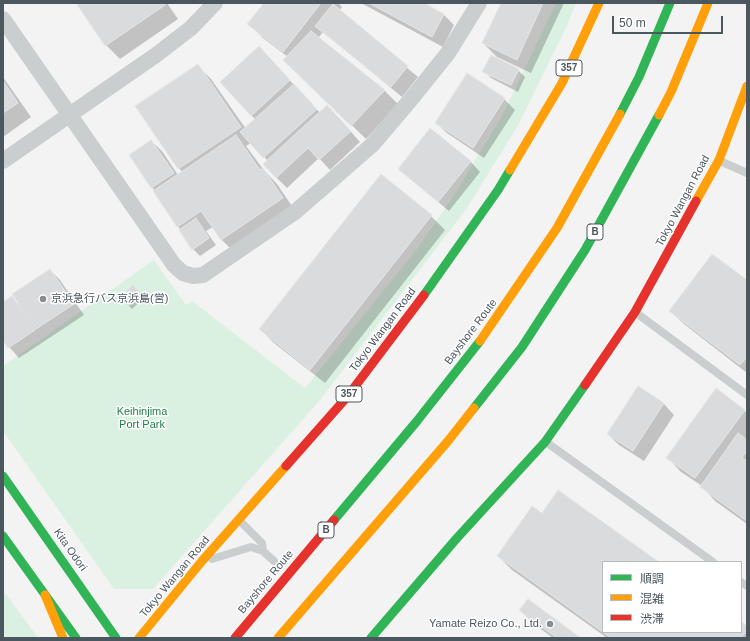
<!DOCTYPE html>
<html>
<head>
<meta charset="utf-8">
<style>
  body { margin:0 }
  #map { position:relative; width:750px; height:641px; overflow:hidden; background:#f4f3f3; font-family:Arial,"Noto Sans JP",sans-serif }
  canvas { display:block }
  .frame { position:absolute; inset:0; border:4px solid #4b575f; pointer-events:none }
  .legend { position:absolute; left:602px; top:561px; width:140px; height:72px; box-sizing:border-box; background:#fff; border:1px solid #b7bcbf; margin:0; padding:5px 7px; list-style:none; font-size:12px; color:#4b575f }
  .legend li { display:flex; align-items:center; gap:8px; height:20px }
  .legend b { width:20px; border:1px solid #b7bcbf }
  .scale { position:absolute; left:612px; top:16px; width:111px; height:18px; box-sizing:border-box; border:2px solid #4b575f; border-top:0; padding-left:5px; font-size:12px; line-height:14px; white-space:nowrap; color:#4b575f; -webkit-text-stroke:3px #fff; paint-order:stroke }
</style>
</head>
<body>
<div id="map">
<canvas width="750" height="641"></canvas>
<div class="frame"></div>
<ul class="legend">
<li><b style="height:5px;background:#30b455"></b>順調</li>
<li><b style="height:5px;background:#ff9f0a"></b>混雑</li>
<li><b style="height:5px;background:#e5322d"></b>渋滞</li>
</ul>
<div class="scale">50 m</div>
</div>
<script>
const c = document.querySelector('canvas').getContext('2d');
c.lineJoin = 'round';
function fill(path, color) { c.fillStyle = color; c.fill(path, 'evenodd'); }
const poly = rows => new Path2D(rows.map(r => 'M' + r).join(''));
function strokePath(path, color, width, dash) { c.strokeStyle = color; c.lineWidth = width; c.lineCap = dash ? 'butt' : 'round'; c.setLineDash(dash || []); c.stroke(path); }
function drawText(font, color, halo, rows, align = 'center') {
  c.font = font + ' Arial,"Noto Sans JP",sans-serif'; c.lineWidth = 3; c.setLineDash([]); c.textBaseline = 'middle'; c.strokeStyle = halo; c.fillStyle = color; for (const [text, x, y, turn = 0] of rows) {
    c.save(); c.translate(x, y); c.rotate((+turn || 0) * Math.PI / 180); c.textAlign = isNaN(turn) ? turn : align; if (halo) c.strokeText(text, 0, 0); c.fillText(text, 0, 0); c.restore();
  }
}
fill(poly([
  [556,3,576,3,568,24,517,127,467,208,320,400,153,589,114,589,3,431,3,366,154,260,186,305,192,301,305,388,417,249,453,197,502,116],
  [3,593,6,594,38,638,3,638]
]), '#daf0e1');
fill(poly([
  [77,3,167,3,178,19,120,59,106,45],
  [265,3,338,3,342,7,339,11,418,77,402,97,323,32,318,38,384,90,398,104,366,139,299,74,288,57,263,38,249,24],
  [361,3,422,3,444,15,454,25,443,47],
  [502,3,564,3,531,73,497,57,483,43],
  [269,58,320,113,338,117,360,142,330,170,319,158,287,188,276,177,268,161,251,143,246,146,263,169,277,184,296,212,235,253,221,239,213,227,206,231,216,245,200,256,193,249,152,187,151,141,162,151,178,175,182,172,137,106,197,65,211,79,246,129,256,120,251,115],
  [518,70,525,77,518,92,491,78,484,71],
  [468,75,504,99,515,110,484,158,447,133,436,123],
  [3,77,31,117,3,137],
  [470,161,480,172,449,211,399,169],
  [431,216,445,230,325,383,274,343,260,329],
  [50,270,60,280,84,315,19,358,3,340,3,303,12,297,18,304],
  [747,282,747,373,684,324,670,311],
  [133,287,144,298,132,309,121,298],
  [638,388,664,404,674,415,644,461,619,445,608,434],
  [716,389,747,413,747,524,715,501,702,486,681,472,668,458],
  [542,514,657,562,603,562,603,632,741,632,741,623,747,627,747,638,607,638,512,570,498,556],
  [520,610,579,638,553,638,534,624]
]), '#0003');
const building = poly([
  [76,3,164,3,165,5,105,46,76,3],
  [264,3,321,3,283,52,247,24,264,3],
  [369,3,424,3,444,14,432,37,369,3],
  [501,3,543,3,517,60,482,43,501,3],
  [333,4,408,66,391,87,315,26,333,4],
  [311,31,385,90,351,126,283,60,311,31],
  [259,46,290,80,251,116,220,82,259,46],
  [491,55,519,69,511,85,482,72,491,55],
  [198,64,241,127,178,169,135,106,198,64],
  [467,73,505,98,473,148,435,123,467,73],
  [3,81,18,103,3,113,3,81],
  [294,84,317,109,263,158,240,132,294,84],
  [327,105,351,131,319,160,308,148,276,178,263,164,327,105],
  [430,128,471,161,438,202,398,169,430,128],
  [236,135,260,170,263,168,283,198,221,240,201,211,177,227,153,191,236,135],
  [151,140,174,173,151,188,129,155,151,140],
  [381,174,432,215,310,370,259,329,381,174],
  [196,218,209,238,192,250,179,230,196,218],
  [712,254,747,280,747,357,740,365,669,311,712,254],
  [50,269,74,304,36,329,12,294,50,269],
  [133,285,141,294,128,306,120,297,133,285],
  [12,296,35,330,8,348,3,341,3,302,12,296],
  [638,386,664,403,633,451,607,434,638,386],
  [716,388,745,410,695,478,666,458,716,388],
  [738,433,747,440,747,450,742,458,747,461,747,521,700,487,738,433],
  [558,490,659,562,603,562,603,632,741,632,741,621,747,626,747,630,741,638,611,638,497,556,532,506,542,513,558,490],
  [528,599,581,638,557,638,519,610,528,599]
]);
fill(building, '#dadbdc');
strokePath(building, '#e5e5e6', 1);
strokePath(poly([
  [720,161,747,173],
  [635,312,747,395],
  [546,442,713,562],
  [239,520,262,543,263,551],
  [212,559,251,547,263,551,274,561],
  [741,582,747,586]
]), '#cbcecf', 8);
strokePath(poly([
  [3,19,174,265,183,273,193,276,203,275,295,212,372,145,412,98,448,53,479,3],
  [3,161,156,55,191,28,215,3]
]), '#cbcecf', 16);
strokePath(poly([
  [620,114,639,77,670,3],
  [424,295,498,190,510,170],
  [474,408,522,347,585,250,659,115],
  [3,476,116,638],
  [334,520,417,421,480,341],
  [3,536,76,638],
  [371,638,457,538,545,442,585,385]
]), '#30b455', 9);
strokePath(poly([
  [659,115,671,92,708,3],
  [510,170,562,83,599,3],
  [696,201,719,160,747,86],
  [480,341,557,228,620,114],
  [45,595,63,638],
  [139,638,202,561,286,466],
  [278,638,448,441,474,408]
]), '#ff9f0a', 9);
strokePath(poly([
  [585,385,635,312,696,201],
  [286,466,347,397,424,295],
  [235,638,334,520]
]), '#e5322d', 9);
for (const [x, y, r, color] of [
  [43,299,4,"#868e93"],
  [550,624,4,"#868e93"]
]) { const dot = new Path2D(); dot.arc(x, y, r, 0, 2 * Math.PI); c.fillStyle = color; c.fill(dot); strokePath(dot, '#fff', 1.5); }
for (const [x, y, w] of [
  [569,68,26],
  [595,232,16],
  [349,394,26],
  [326,530,16]
]) { const box = new Path2D(); box.roundRect(x - w / 2, y - 8, w, 16, 3); c.fillStyle = '#fff'; c.fill(box); strokePath(box, '#4b575f', 1); }
drawText('bold 10px', '#4b575f', null, [
  ["357",569,68],
  ["B",595,232],
  ["357",349,394],
  ["B",326,530]
]);
drawText('11px', '#4b575f', '#fff', [
  ["Tokyo Wangan Road",683,201,-62],
  ["Tokyo Wangan Road",383,330,-53],
  ["Bayshore Route",471,332,-53],
  ["Kita Odori",70,550,55],
  ["Tokyo Wangan Road",175,577,-50],
  ["Bayshore Route",266,582,-50]
]);
drawText('11px', '#4b575f', '#fff', [
  ["京浜急行バス京浜島(営)",51,299],
  ["Yamate Reizo Co., Ltd.",542,624,"right"]
], 'left');
drawText('11px', '#1e7e46', '#fff', [
  ["Keihinjima",142,412],
  ["Port Park",142,425]
]);
</script>
</body>
</html>
